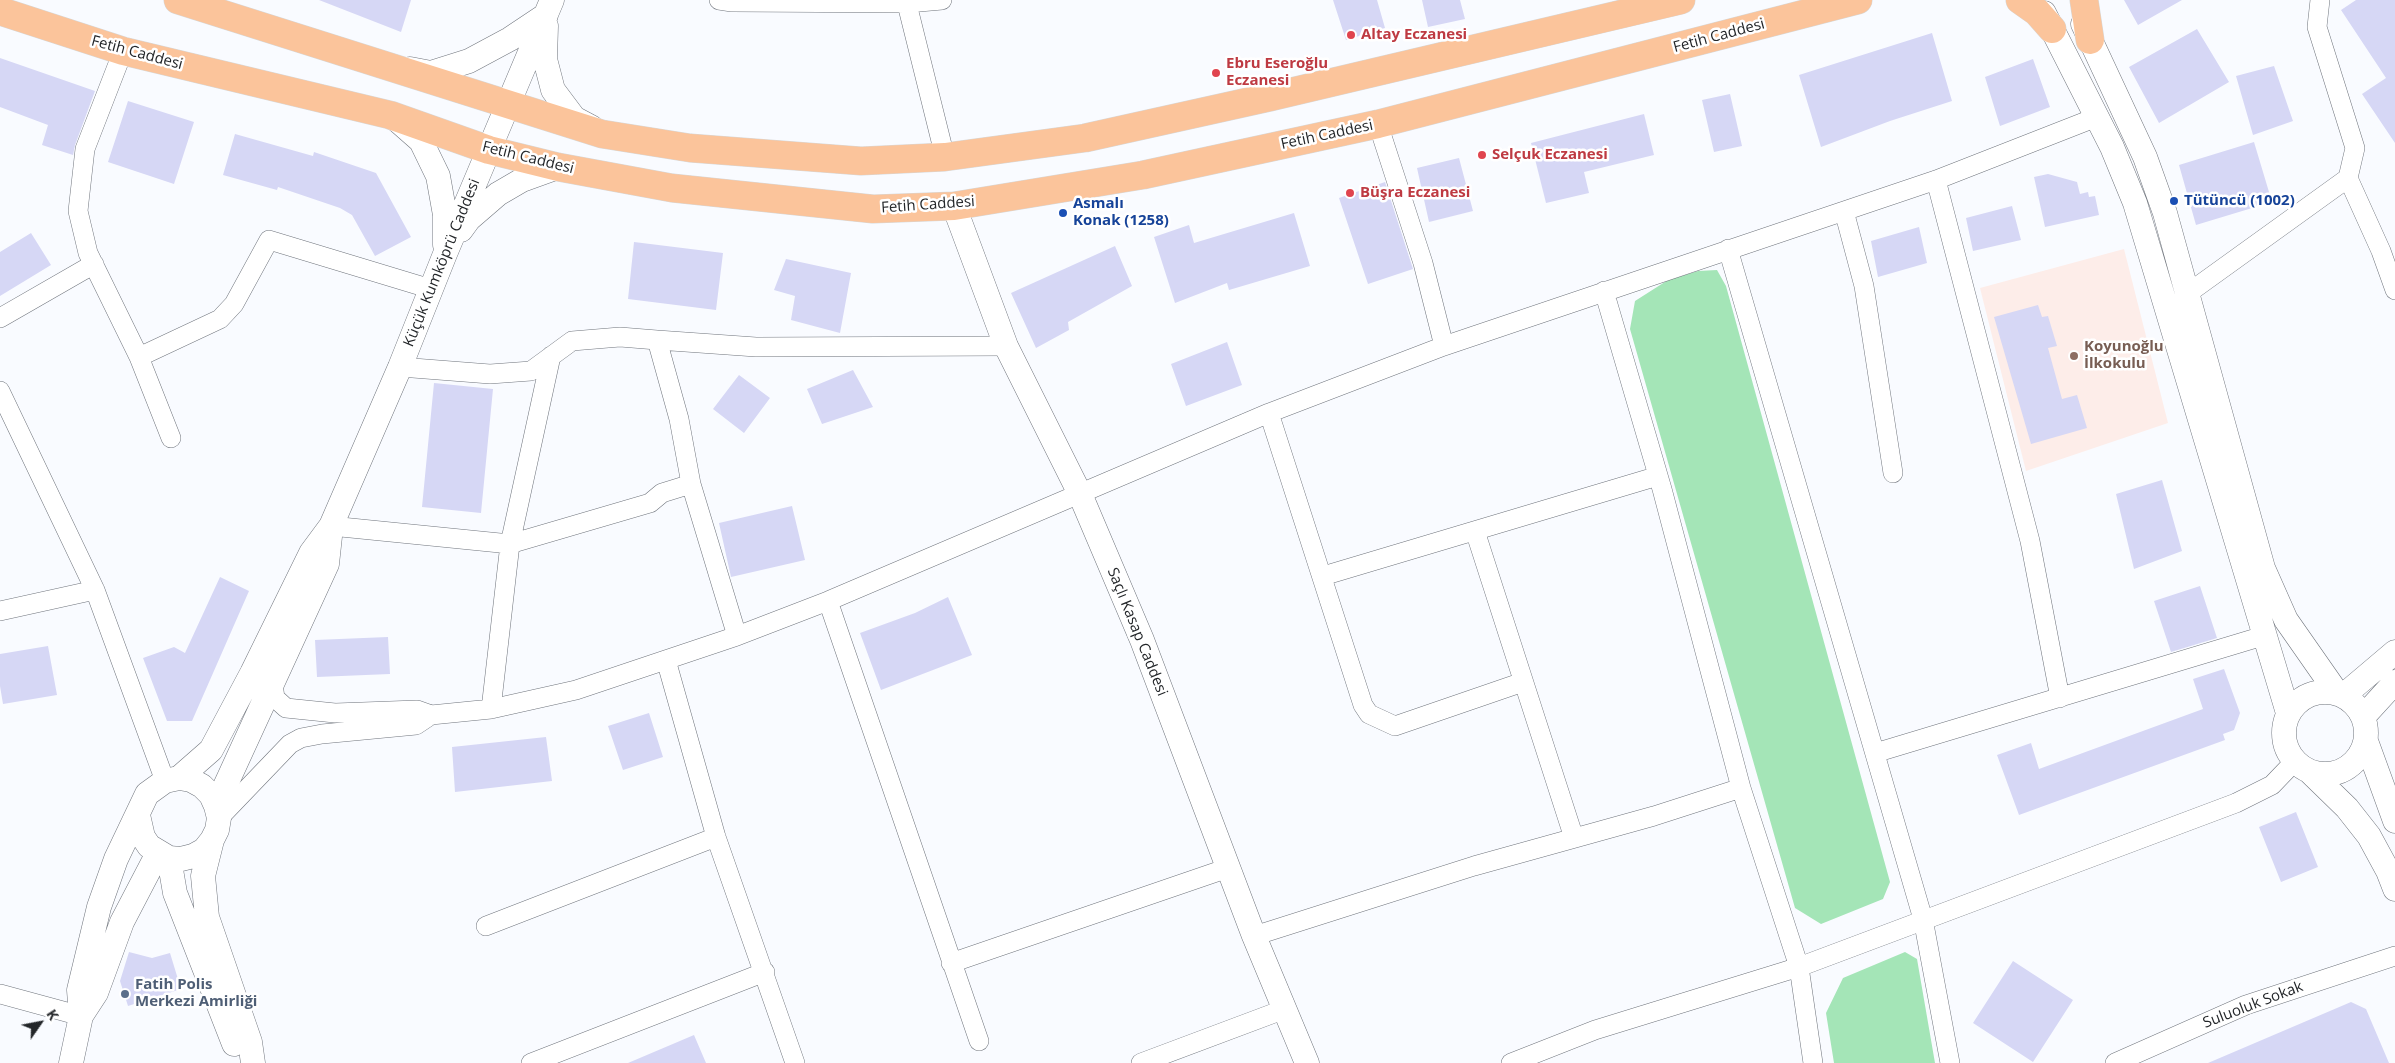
<!DOCTYPE html>
<html>
<head>
<meta charset="utf-8">
<style>
  body { margin:0 }
  #map { position:relative; width:2395px; height:1063px; overflow:hidden; background:#f9fbff; font-family:"Open Sans",sans-serif }
  canvas { display:block }
  .north { position:absolute; left:15px; top:998px; width:50px; height:50px; -webkit-text-stroke:4px #fff; paint-order:stroke; rotate:57deg; font-size:14px; font-weight:700; line-height:20px; text-align:center; color:#232629 }
  .north::after { content:''; display:block; margin:auto; width:18px; height:22px; background:#232629; clip-path:polygon(50% 0,100% 100%,50% 72%,0 100%) }
</style>
</head>
<body>
<div id="map">
<canvas width="2395" height="1063"></canvas>
<div class="north">K</div>
</div>
<script>
const c = document.querySelector('canvas').getContext('2d');
c.lineJoin = 'round';
function fill(path, color) { c.fillStyle = color; c.fill(path, 'evenodd'); }
const poly = rows => new Path2D(rows.map(r => 'M' + r).join(''));
function strokePath(path, color, width, dash) { c.strokeStyle = color; c.lineWidth = width; c.lineCap = dash ? 'butt' : 'round'; c.setLineDash(dash || []); c.stroke(path); }
function drawText(font, color, halo, rows, align = 'center') {
  c.font = font + ' "Open Sans",sans-serif'; c.lineWidth = 5; c.setLineDash([]); c.textBaseline = 'middle'; c.strokeStyle = halo; c.fillStyle = color; for (const [text, x, y, turn = 0] of rows) {
    c.save(); c.translate(x, y); c.rotate((+turn || 0) * Math.PI / 180); c.textAlign = isNaN(turn) ? turn : align; if (halo) c.strokeText(text, 0, 0); c.fillText(text, 0, 0); c.restore();
  }
}
fill(poly([
  [2124,249,2168,423,2026,471,1980,288]
]), '#fdede9');
fill(poly([
  [1717,270,1726,286,1890,882,1883,899,1821,924,1795,908,1630,329,1635,301,1668,280,1698,271],
  [1905,952,1917,959,1935,1063,1834,1063,1826,1013,1843,978]
]), '#a4e5b7');
fill(poly([
  [319,0,411,0,401,32],
  [1333,0,1377,0,1385,28,1346,40],
  [1422,0,1460,0,1465,19,1428,27],
  [2124,0,2182,0,2138,25],
  [2356,0,2395,0,2395,143,2362,94,2386,78,2341,10],
  [2197,29,2229,82,2159,123,2129,67],
  [1932,33,1952,101,1890,121,1821,147,1799,75],
  [0,58,95,91,75,145,73,155,42,145,48,125,0,107],
  [2033,59,2050,107,2000,126,1985,77],
  [2274,66,2293,121,2253,135,2236,76],
  [1730,94,1742,146,1714,152,1702,100],
  [128,101,194,122,174,184,108,162],
  [1644,114,1654,155,1584,172,1589,193,1546,203,1531,143],
  [235,134,313,156,314,152,376,173,411,237,375,256,352,215,340,208,278,187,277,190,223,175],
  [2254,142,2272,202,2196,225,2179,165],
  [1459,158,1473,211,1429,222,1417,168],
  [2048,174,2077,182,2080,194,2088,192,2089,197,2095,196,2099,215,2045,227,2034,177],
  [1385,182,1413,269,1368,284,1339,198],
  [2012,206,2021,240,1973,251,1966,218],
  [1294,213,1310,266,1229,290,1227,283,1175,303,1154,237,1189,225,1194,243],
  [1919,227,1927,263,1878,277,1871,241],
  [31,233,51,265,0,296,0,252],
  [634,242,723,253,716,310,628,299],
  [1115,246,1132,286,1068,322,1069,330,1036,348,1011,293],
  [786,259,851,273,840,333,791,320,795,296,774,290],
  [2038,305,2042,317,2048,316,2057,346,2048,348,2062,399,2077,395,2087,428,2031,444,1994,317],
  [1227,342,1242,385,1186,406,1171,364],
  [853,370,873,407,822,424,807,389],
  [739,375,770,398,744,433,713,409],
  [434,383,493,389,481,513,422,507],
  [2162,480,2182,551,2134,569,2116,494],
  [792,506,805,560,731,577,719,523],
  [220,577,249,591,192,721,167,721,143,658,174,647,185,653],
  [2200,586,2217,638,2171,652,2154,601],
  [948,597,972,655,881,690,860,633,915,613],
  [388,637,390,674,317,677,315,640],
  [48,646,57,695,3,704,0,686,0,654],
  [2224,669,2240,713,2234,730,2223,734,2225,740,2019,815,1997,755,2031,743,2039,769,2203,709,2193,679],
  [649,713,663,757,623,770,608,726],
  [546,737,552,781,455,792,452,747],
  [2296,812,2318,867,2281,882,2259,827],
  [129,952,152,958,170,953,181,989,128,1006,120,981],
  [2013,961,2073,1000,2033,1062,1973,1023],
  [2351,1002,2366,1009,2389,1063,2208,1063],
  [694,1035,706,1063,628,1063]
]), '#d6d7f5');
const minor = poly([
  [719,0,732,2,908,3,942,0],
  [906,0,945,157],
  [2320,0,2317,27,2355,148,2348,178,2381,251,2395,290],
  [123,51,85,149,78,211,88,253,139,357,220,319,234,304,269,240,431,289],
  [1378,124,1423,263,1444,346],
  [1936,180,2030,541,2060,698],
  [1844,211,1864,286,1893,473],
  [1728,249,1923,919,1950,1063],
  [1604,291,1662,489,1741,788,1799,967,1813,1063],
  [2187,294,2348,178],
  [0,318,94,264],
  [657,340,756,347,1006,346],
  [139,357,171,438],
  [400,367,490,374,531,371,572,341,620,337,657,340,679,419,691,484,737,636],
  [0,391,95,590,165,781],
  [1269,413,1363,705,1369,714,1395,726,1523,682],
  [331,526,510,544,650,503,662,493,691,484],
  [1475,531,1574,838],
  [1323,576,1658,476],
  [828,601,979,1041],
  [0,611,95,590],
  [666,660,716,837,795,1063],
  [273,684,275,698,286,708,335,713,417,710,431,715,491,709,576,690,737,636,828,601,1269,413,1444,346,1936,180,2097,117],
  [491,709,510,544,551,356],
  [1875,753,2263,636],
  [219,818,290,744,301,738,322,734,416,725,431,715],
  [486,926,716,837],
  [1254,936,1474,866,1654,816,1741,788],
  [951,963,1228,868],
  [0,994,81,1016],
  [531,1063,765,972],
  [1141,1063,1285,1009],
  [1511,1063,1595,1030,1799,967,2236,803,2272,785,2295,761],
  [2115,1063,2246,1005,2395,956]
]);
const tertiary = poly([
  [2044,13,2112,147,2135,203,2288,713],
  [2083,24,2145,157,2165,213,2263,568,2286,620,2337,693],
  [546,26,545,59,553,90,574,118,591,127],
  [410,69,431,73,469,61,510,39,546,15],
  [396,119,421,141,438,176,445,215,445,245],
  [954,206,1006,346,1080,494,1142,640,1254,936,1307,1063],
  [461,230,469,219,498,194,522,180,558,167],
  '2284 733a41 41 0 1 1 82 0a41 41 0 1 1-82 0Z',
  [2343,696,2395,652],
  [2363,717,2395,682],
  [2366,741,2395,821],
  [2309,771,2347,808,2369,836,2388,871,2395,889],
  [179,778,211,750,252,673,311,553,331,526,400,367,445,254,552,0],
  [216,806,327,564,331,527],
  [212,840,203,876,207,917,250,1042,253,1063],
  [169,858,175,893,234,1044],
  [81,1016,96,993,122,922,158,853],
  [71,1063,81,1016,79,990,99,907,116,859,147,794,165,781,179,778,191,780,202,786,211,795,216,806,219,818,217,830,212,840,204,850,193,856,181,859,169,858,149,846,143,837,138,815]
]);
const primary = poly([
  [178,0,602,134,690,148,861,161,945,157,1085,138,1270,97,1681,0],
  [2020,0,2037,12,2052,29],
  [2084,0,2090,40],
  [0,11,123,51,390,115,489,150,558,167,672,188,873,209,954,206,1143,175,1378,124,1858,0]
]);
strokePath(minor, '#70757d', 20);
strokePath(tertiary, '#70757d', 25);
strokePath(primary, '#d7d8d8', 29);
strokePath(minor, '#fff', 19);
strokePath(tertiary, '#fff', 24);
strokePath(primary, '#fbc49b', 28);
for (const [x, y, r, color] of [
  [1351,35,5,"#e0444e"],
  [1216,73,5,"#e0444e"],
  [1482,155,5,"#e0444e"],
  [1350,193,5,"#e0444e"],
  [2174,201,5,"#1a4fb4"],
  [1063,213,5,"#1a4fb4"],
  [2074,356,5,"#8d6e63"],
  [125,994,5,"#5c6f8a"]
]) { const dot = new Path2D(); dot.arc(x, y, r, 0, 2 * Math.PI); c.fillStyle = color; c.fill(dot); strokePath(dot, '#fff', 2); }
drawText('bold 15px', '#be3a42', '#fff', [
  ["Altay Eczanesi",1361,35],
  ["Ebru Eseroğlu",1226,64],
  ["Eczanesi",1226,81],
  ["Selçuk Eczanesi",1492,155],
  ["Büşra Eczanesi",1360,193]
], 'left');
drawText('15px', '#232629', '#fff', [
  ["Fetih Caddesi",1719,36,-15],
  ["Fetih Caddesi",137,53,15],
  ["Fetih Caddesi",1327,135,-12],
  ["Fetih Caddesi",528,158,14],
  ["Fetih Caddesi",928,205,-4],
  ["Küçük Kumköprü Caddesi",442,263,-68],
  ["Saçlı Kasap Caddesi",1137,632,68],
  ["Suluoluk Sokak",2253,1005,-21]
]);
drawText('bold 15px', '#164399', '#fff', [
  ["Tütüncü (1002)",2184,201],
  ["Asmalı",1073,204],
  ["Konak (1258)",1073,221]
], 'left');
drawText('bold 15px', '#785e54', '#fff', [
  ["Koyunoğlu",2084,347],
  ["İlkokulu",2084,364]
], 'left');
drawText('bold 15px', '#4e5e75', '#fff', [
  ["Fatih Polis",135,985],
  ["Merkezi Amirliği",135,1002]
], 'left');
</script>
</body>
</html>
